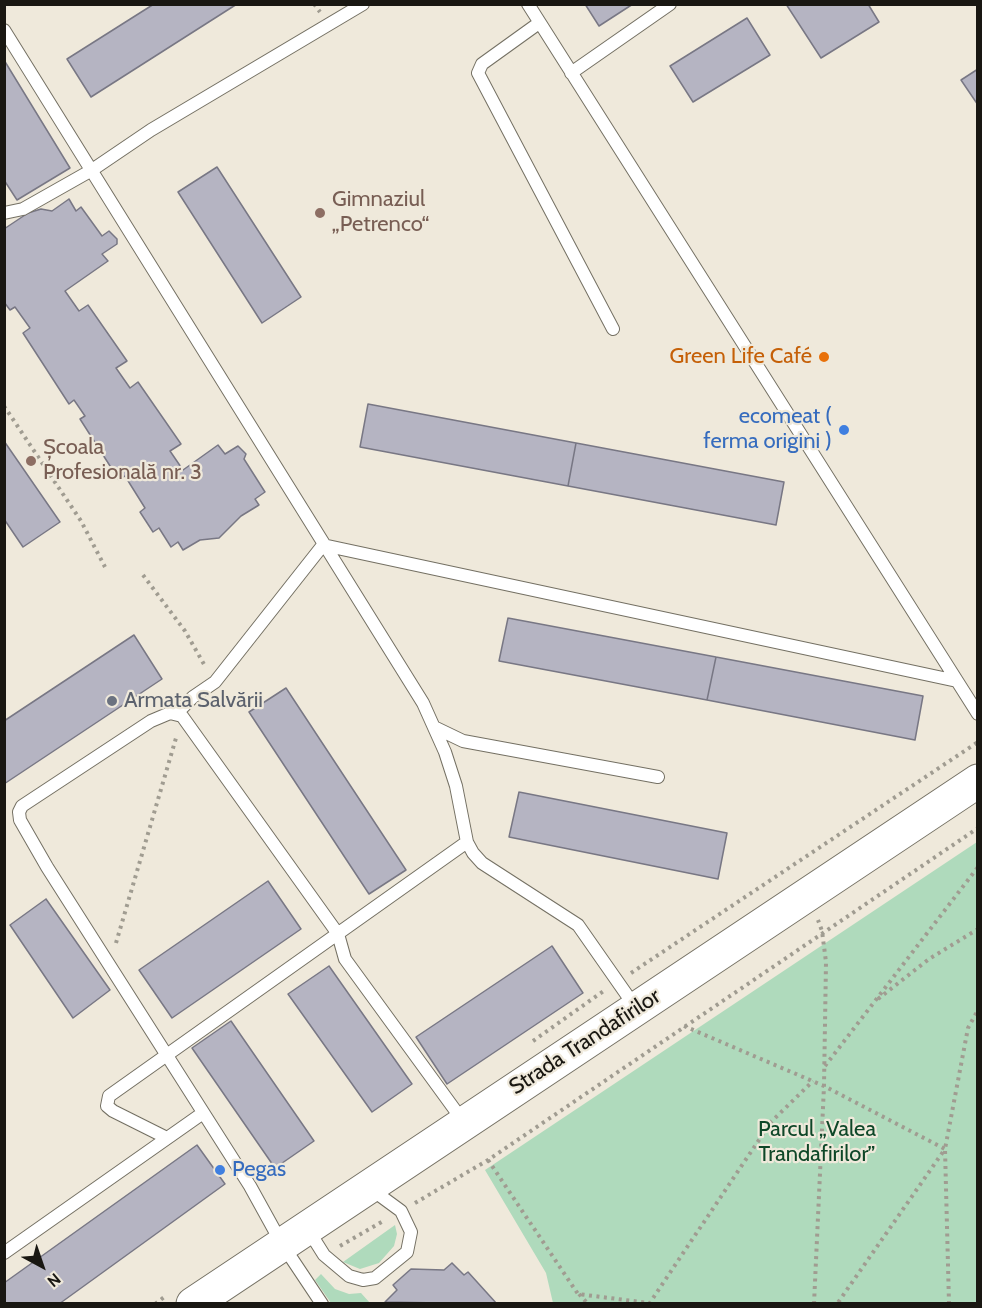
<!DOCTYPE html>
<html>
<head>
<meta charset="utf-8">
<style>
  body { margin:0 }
  #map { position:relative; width:982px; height:1308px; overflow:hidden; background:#efe9db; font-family:Cabin,sans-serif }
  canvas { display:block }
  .frame { position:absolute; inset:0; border:6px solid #191712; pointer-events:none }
  .north { position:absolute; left:12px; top:1236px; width:60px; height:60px; -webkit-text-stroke:4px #efe9db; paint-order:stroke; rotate:140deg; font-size:16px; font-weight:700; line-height:24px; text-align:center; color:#191712 }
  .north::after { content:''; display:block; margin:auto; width:21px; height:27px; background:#191712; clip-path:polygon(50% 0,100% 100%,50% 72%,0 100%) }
</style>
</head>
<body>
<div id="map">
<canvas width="982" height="1308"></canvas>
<div class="frame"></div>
<div class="north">N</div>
</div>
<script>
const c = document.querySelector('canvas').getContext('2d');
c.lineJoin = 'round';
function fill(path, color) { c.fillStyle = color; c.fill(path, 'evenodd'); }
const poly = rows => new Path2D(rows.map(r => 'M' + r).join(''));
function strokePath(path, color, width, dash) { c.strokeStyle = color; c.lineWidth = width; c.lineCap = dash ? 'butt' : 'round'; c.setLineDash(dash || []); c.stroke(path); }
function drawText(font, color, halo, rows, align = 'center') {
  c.font = font + ' Cabin,sans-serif'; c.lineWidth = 4.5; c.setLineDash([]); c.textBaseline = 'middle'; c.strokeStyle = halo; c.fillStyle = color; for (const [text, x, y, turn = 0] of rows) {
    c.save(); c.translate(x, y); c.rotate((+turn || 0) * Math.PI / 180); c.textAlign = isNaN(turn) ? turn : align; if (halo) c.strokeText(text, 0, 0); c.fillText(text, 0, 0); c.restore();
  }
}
fill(poly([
  [977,842,977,1303,553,1303,546,1273,485,1170],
  [395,1225,397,1234,394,1246,379,1263,360,1269,343,1262],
  [321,1274,335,1289,349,1294,361,1293,370,1303,331,1303,315,1280]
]), '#afdabc');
const building = poly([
  [154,4,237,4,91,97,67,59,154,4],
  [585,4,633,4,599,26,585,4],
  [786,4,868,4,879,22,821,58,786,4],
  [747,18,770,55,693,102,670,66,747,18],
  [4,60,70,168,17,200,4,180,4,60],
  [978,69,978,105,961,80,978,69],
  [217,167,301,297,262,323,178,192,217,167],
  [69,199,76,211,81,207,102,236,109,231,117,239,117,244,102,254,108,261,65,291,79,311,88,305,127,361,116,368,130,388,138,382,181,444,170,451,183,470,218,445,225,454,238,446,246,454,244,459,265,492,255,499,259,505,241,516,219,538,200,540,183,550,178,542,171,547,159,528,153,532,140,512,145,508,125,476,119,480,80,419,85,416,74,400,69,404,23,333,30,328,15,307,10,310,4,302,4,229,28,213,41,209,52,211,69,199],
  [368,404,576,443,568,486,360,447,368,404],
  [4,441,60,522,23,547,4,519,4,441],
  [576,443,784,482,776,525,568,486,576,443],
  [508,618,716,657,707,700,499,661,508,618],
  [134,635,162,679,4,784,4,721,134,635],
  [716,657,923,696,915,740,707,700,716,657],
  [286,688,406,870,369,894,249,712,286,688],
  [519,792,727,833,718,879,509,837,519,792],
  [268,881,301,929,172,1018,139,970,268,881],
  [46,899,110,990,73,1018,10,925,46,899],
  [552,946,583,993,447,1084,416,1037,552,946],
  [329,966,412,1084,372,1112,288,994,329,966],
  [231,1021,314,1141,275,1168,192,1048,231,1021],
  [197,1145,225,1184,59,1304,4,1304,4,1283,197,1145],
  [452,1263,464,1275,468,1272,497,1304,385,1302,397,1290,393,1285,411,1269,444,1270,452,1263]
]);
fill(building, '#b5b4c2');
strokePath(building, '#787784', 1.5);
const service = poly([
  [528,4,978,714],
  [539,23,482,64,478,73,613,329],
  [4,30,423,703,445,752,456,786,467,842,473,853,482,863,578,925,636,1008],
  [571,73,670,4],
  [4,213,23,209,92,170,151,130,363,4],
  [177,713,193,697,215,682,323,545,957,681],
  [436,728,463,741,658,777],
  [167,1138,113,1111,107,1106,109,1096,467,842],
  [307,1228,324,1255,349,1276,363,1280,375,1278,407,1252,411,1232,401,1211,371,1189],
  [4,1253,203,1113],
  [322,1304,282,1244,250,1186,47,867,20,820,19,812,22,806,151,721,170,713,182,716,338,934,345,959,463,1121]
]);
const secondary = poly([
  [193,1304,978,781]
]);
strokePath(service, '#747063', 14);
strokePath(secondary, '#747063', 35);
strokePath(poly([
  [314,4,320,12],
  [4,406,81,521,105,567],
  [143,575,185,631,205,666],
  [116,943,176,738],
  [631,973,978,742],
  [878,999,929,959,978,929],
  [684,1026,824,1086,945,1149,837,1304],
  [533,1041,605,990],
  [825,1066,978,867],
  [488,1160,578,1294,649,1303],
  [415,1203,488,1160,978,828],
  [340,1246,385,1220],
  [579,1294,588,1304],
  [155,1304,167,1295],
  [649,1304,771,1122,813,1081],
  [814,1304,824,1086,826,962,822,931,818,920],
  [949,1304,945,1149,968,1028,978,1010]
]), '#a09c91', 4, [3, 4.5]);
strokePath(service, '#fff', 12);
strokePath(secondary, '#fff', 33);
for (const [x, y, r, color] of [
  [320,213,6,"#8d6e63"],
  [824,357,6,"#e8710a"],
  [844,430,6,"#3f7fe0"],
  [31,461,6,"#8d6e63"],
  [112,701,6,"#6b7280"],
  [220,1170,6,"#3f7fe0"]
]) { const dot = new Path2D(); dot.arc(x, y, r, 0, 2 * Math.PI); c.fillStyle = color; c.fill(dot); strokePath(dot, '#efe9db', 2); }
drawText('22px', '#785e54', '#efe9db', [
  ["Gimnaziul",332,200],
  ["„Petrenco“",332,225],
  ["Școala",43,448],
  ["Profesională nr. 3",43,473]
], 'left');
drawText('22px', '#c56008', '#efe9db', [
  ["Green Life Café",812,357]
], 'right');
drawText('22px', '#366cbe', '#efe9db', [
  ["ecomeat (",832,417],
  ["ferma origini )",832,442],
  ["Pegas",232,1170,"left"]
], 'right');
drawText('22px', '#5b616d', '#efe9db', [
  ["Armata Salvării",124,701]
], 'left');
drawText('22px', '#191712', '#efe9db', [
  ["Strada Trandafirilor",585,1042,-33]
]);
drawText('22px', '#0e4728', '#efe9db', [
  ["Parcul „Valea",817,1130],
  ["Trandafirilor”",817,1155]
]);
</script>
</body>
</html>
